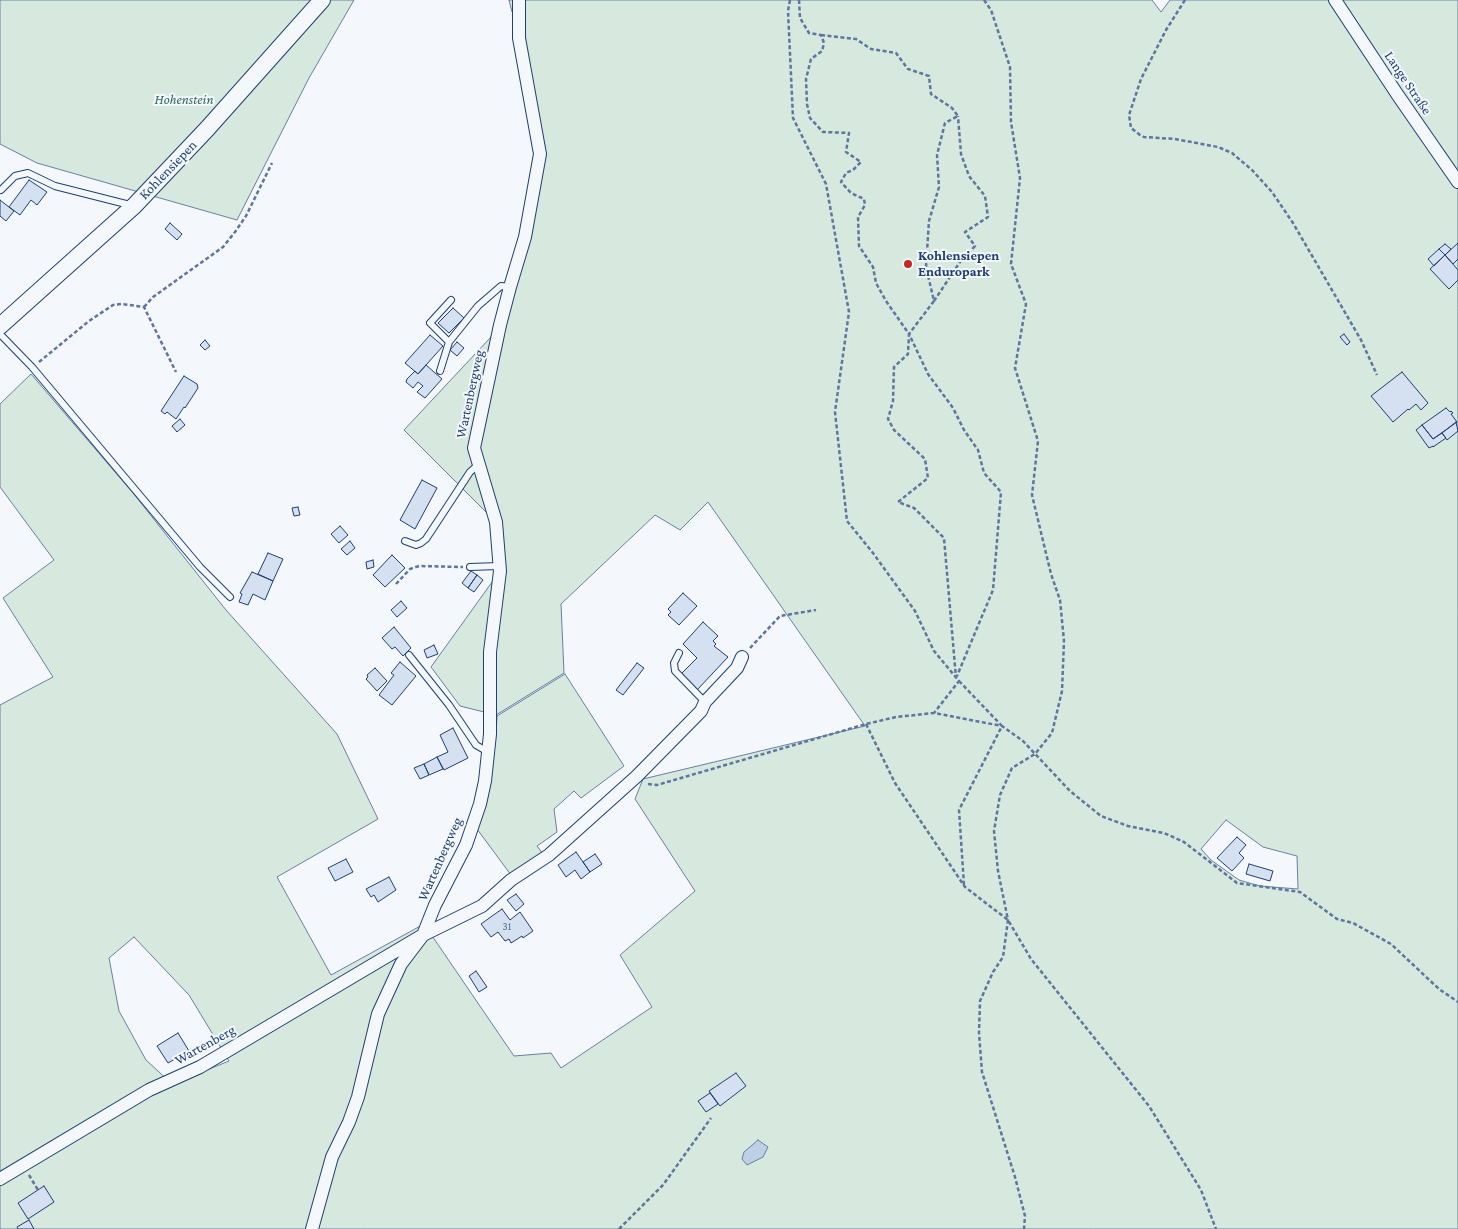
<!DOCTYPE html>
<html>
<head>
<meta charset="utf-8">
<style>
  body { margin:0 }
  canvas { display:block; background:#f4f7fb }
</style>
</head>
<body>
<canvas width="1458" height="1229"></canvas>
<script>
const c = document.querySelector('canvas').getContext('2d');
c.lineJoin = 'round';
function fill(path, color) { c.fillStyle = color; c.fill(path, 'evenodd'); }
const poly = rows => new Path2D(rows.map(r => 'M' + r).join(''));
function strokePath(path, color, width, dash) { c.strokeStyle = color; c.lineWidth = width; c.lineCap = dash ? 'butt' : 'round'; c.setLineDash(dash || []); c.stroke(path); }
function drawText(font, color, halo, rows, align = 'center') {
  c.font = font + ' "Crimson Pro",serif'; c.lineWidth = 4; c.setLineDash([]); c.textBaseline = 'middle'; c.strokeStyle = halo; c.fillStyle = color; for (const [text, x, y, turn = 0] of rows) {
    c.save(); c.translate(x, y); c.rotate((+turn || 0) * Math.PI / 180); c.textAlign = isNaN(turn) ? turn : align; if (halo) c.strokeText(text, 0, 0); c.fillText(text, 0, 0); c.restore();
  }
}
const green = poly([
  [0,0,354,0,309,78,237,220,37,163,0,144,0,0],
  [509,0,1152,0,1161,12,1170,0,1458,0,1458,1229,0,1229,0,705,53,677,3,598,54,560,0,487,0,404,31,374,133,493,226,610,337,734,378,819,277,877,331,975,424,924,514,1056,551,1053,561,1068,652,1007,620,955,695,891,635,799,643,779,865,726,708,502,680,530,655,515,561,604,564,673,496,715,460,706,431,667,500,571,496,522,404,430,491,337,500,325,540,154,520,12,512,12,509,0],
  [1226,820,1263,847,1297,856,1298,889,1260,886,1239,880,1211,860,1201,849,1226,820],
  [134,937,189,995,229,1061,172,1084,146,1060,119,1011,109,958,134,937],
  [565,674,624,766,581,798,574,791,554,809,557,832,537,846,543,854,511,875,477,829,496,735,497,716,565,674]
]);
fill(green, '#d7e8df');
strokePath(green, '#687fa3', 1);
const water = poly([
  [758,1140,768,1147,763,1157,747,1165,742,1159,744,1152,758,1140]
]);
fill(water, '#bed0e5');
strokePath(water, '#687fa3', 1);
const building = poly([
  [29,180,47,192,37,205,31,200,20,215,9,207,29,180],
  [0,200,14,211,6,221,0,216,0,200],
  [170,223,182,234,177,240,165,229,170,223],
  [1458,243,1458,259,1453,264,1445,255,1458,243],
  [1445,244,1451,249,1445,255,1439,249,1445,244],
  [1439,249,1445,255,1434,266,1428,259,1439,249],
  [1445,255,1458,270,1458,280,1449,289,1430,269,1445,255],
  [453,308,464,318,449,333,438,323,453,308],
  [1344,334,1350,342,1347,345,1340,337,1344,334],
  [430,335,443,346,418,374,405,363,430,335],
  [205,340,210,346,205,350,200,345,205,340],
  [457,342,464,348,457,356,450,350,457,342],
  [426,365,442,379,425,398,417,392,423,386,418,382,413,388,406,382,407,379,415,371,418,374,426,365],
  [1402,372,1428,403,1421,410,1416,404,1409,410,1408,409,1393,422,1371,396,1402,372],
  [184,376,197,384,198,388,185,408,184,407,176,419,167,412,165,414,161,411,184,376],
  [1446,408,1450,412,1451,411,1453,413,1451,414,1457,422,1433,439,1422,425,1446,408],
  [180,419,185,425,177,432,172,426,180,419],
  [1456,422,1458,431,1447,440,1442,433,1456,422],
  [1422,425,1433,439,1442,433,1446,438,1433,447,1433,446,1429,448,1416,430,1422,425],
  [422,480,437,488,415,529,400,520,422,480],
  [298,507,300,515,294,516,292,508,298,507],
  [340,526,348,535,339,543,331,534,340,526],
  [350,541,355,548,347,555,341,549,350,541],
  [268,553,283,559,273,581,258,574,268,553],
  [392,555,405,568,385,587,373,575,392,555],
  [373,560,374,567,367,569,366,562,373,560],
  [471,571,477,575,468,588,462,583,471,571],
  [252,572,273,581,265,600,253,594,248,605,239,602,242,594,240,593,252,572],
  [477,575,483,580,474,592,468,588,477,575],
  [683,593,697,606,679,625,668,615,671,612,668,609,683,593],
  [401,601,407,608,397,617,391,610,401,601],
  [703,622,718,636,713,641,716,644,714,646,728,657,697,690,681,674,697,658,683,644,703,622],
  [394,627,411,648,403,656,395,647,392,649,382,638,394,627],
  [434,645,438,654,427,658,424,650,434,645],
  [400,662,416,676,392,705,379,695,394,675,391,673,400,662],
  [637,663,644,668,623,695,616,690,637,663],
  [375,668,387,681,377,691,366,679,368,677,367,675,375,668],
  [453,728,468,758,444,770,437,757,448,752,440,735,453,728],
  [437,757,443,769,429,775,424,764,437,757],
  [424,764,429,775,420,779,414,768,424,764],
  [1237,837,1246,845,1239,853,1244,858,1232,871,1217,858,1237,837],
  [576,852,590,872,581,879,575,870,566,877,558,865,576,852],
  [595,854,602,864,590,872,583,862,595,854],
  [346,859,353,872,335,881,328,868,346,859],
  [1249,864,1273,871,1270,881,1246,874,1249,864],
  [389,877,396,890,378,902,374,895,371,897,366,889,389,877],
  [516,894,524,904,516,911,507,900,516,894],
  [502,909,510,920,520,912,533,931,523,938,522,936,511,943,509,939,505,941,498,932,491,937,481,924,502,909],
  [476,971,487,987,479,992,469,976,476,971],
  [178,1033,189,1051,168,1063,157,1046,178,1033],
  [736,1073,746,1086,720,1106,709,1091,736,1073],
  [710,1093,718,1104,706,1112,698,1101,710,1093],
  [44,1186,54,1202,28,1219,18,1203,44,1186],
  [29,1220,34,1229,18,1229,17,1227,29,1220]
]);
fill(building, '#d5e0f0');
strokePath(building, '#1d3f73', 1);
const lane = poly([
  [1,190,15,176,28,173,55,186,130,205],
  [0,334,32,367,200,567,230,597],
  [449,342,430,323,451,300],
  [440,371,449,342,478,306,501,286,510,287],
  [405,541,416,545,421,543,426,539,470,472,478,465],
  [470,567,499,566],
  [679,653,674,663,675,671,705,702],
  [409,655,449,705,476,745,488,752]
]);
const street = poly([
  [1335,0,1397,94,1458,182],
  [0,1179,149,1090,200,1067,423,935,482,906,511,880,549,855,637,776,701,711,705,702,737,668,742,657],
  [312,1229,332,1157,349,1122,358,1097,378,1014,401,964,423,935,435,905,466,845,480,804,485,781,490,734,490,652,500,571,496,522,474,448,500,325,510,287,525,237,540,154,519,38,519,0]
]);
const secondary = poly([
  [0,326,134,206,207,129,322,0]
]);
strokePath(lane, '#1d3f73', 8);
strokePath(street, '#1d3f73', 14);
strokePath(secondary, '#1d3f73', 18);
strokePath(poly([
  [790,0,788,11,793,118,826,184,849,312,835,412,847,521,873,553,915,611,934,651,959,681,934,713],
  [799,0,800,18,809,33,821,35,824,43,822,51,811,59,806,79,807,104,810,118,823,132,849,133,846,152,861,162,853,170,846,173,841,182,851,193,864,199,865,205,858,217,859,246,873,267,876,283,886,301,909,334,908,354,894,367,893,401,888,419,894,430,925,459,928,478,898,502,914,508,944,538,956,678],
  [984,0,991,10,1010,67,1011,122,1020,178,1011,264,1026,304,1015,368,1038,441,1032,495,1051,574,1060,600,1064,641,1062,691,1052,733,1035,754,1012,768,1000,795,994,831,998,871,1008,920,1003,957,993,972,980,1001,979,1033,982,1072,1015,1177,1025,1216,1024,1229],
  [1185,0,1166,30,1141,79,1129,115,1131,128,1140,135,1144,137,1175,139,1218,147,1232,153,1252,170,1272,192,1293,223,1361,340,1377,375],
  [821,35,856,39,871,49,896,53,908,69,929,76,931,94,952,108,958,116,945,123,937,155,939,187,929,221,926,267,934,301,909,334,928,374,953,408,964,430,978,450,984,473,1001,492,993,590,957,676],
  [934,301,960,262,975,246,965,232,988,217,985,196,969,176,961,154,958,116],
  [144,307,153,297,223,247,235,232,246,216,272,163],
  [39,362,89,321,113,305,122,304,144,307,176,372],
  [396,584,410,569,419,566,463,567],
  [750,648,780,616,816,610],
  [959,681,1002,726,959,810,964,885],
  [866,724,895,783,965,887,1008,920,1031,959,1149,1106,1201,1190,1216,1229],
  [648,784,657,785,866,724,896,717,934,713,1002,726,1023,741,1070,791,1101,816,1128,826,1164,833,1184,842,1237,883,1300,892,1337,919,1353,923,1391,944,1439,989,1458,1002],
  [29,1175,38,1190],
  [619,1229,663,1185,711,1118]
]), '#5e769c', 2.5, [4, 2.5]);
strokePath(lane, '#f4f7fb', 6);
strokePath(street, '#f4f7fb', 12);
strokePath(secondary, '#f4f7fb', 16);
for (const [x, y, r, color] of [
  [908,264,5,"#c62828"]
]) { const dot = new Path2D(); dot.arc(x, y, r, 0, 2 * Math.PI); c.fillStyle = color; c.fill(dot); strokePath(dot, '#f4f7fb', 2); }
drawText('11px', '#4b6792', null, [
  ["31",507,927]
]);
drawText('14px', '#1d3f73', '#f4f7fb', [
  ["Lange Straße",1408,83,56],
  ["Kohlensiepen",168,170,-46],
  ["Wartenbergweg",470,394,-78],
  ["Wartenbergweg",440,859,-66],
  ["Wartenberg",205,1045,-29]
]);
drawText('italic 14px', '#2c6c60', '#f4f7fb', [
  ["Hohenstein",184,100]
]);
drawText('bold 14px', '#1d3f73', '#f4f7fb', [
  ["Kohlensiepen",918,256],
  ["Enduropark",918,272]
], 'left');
</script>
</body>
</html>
